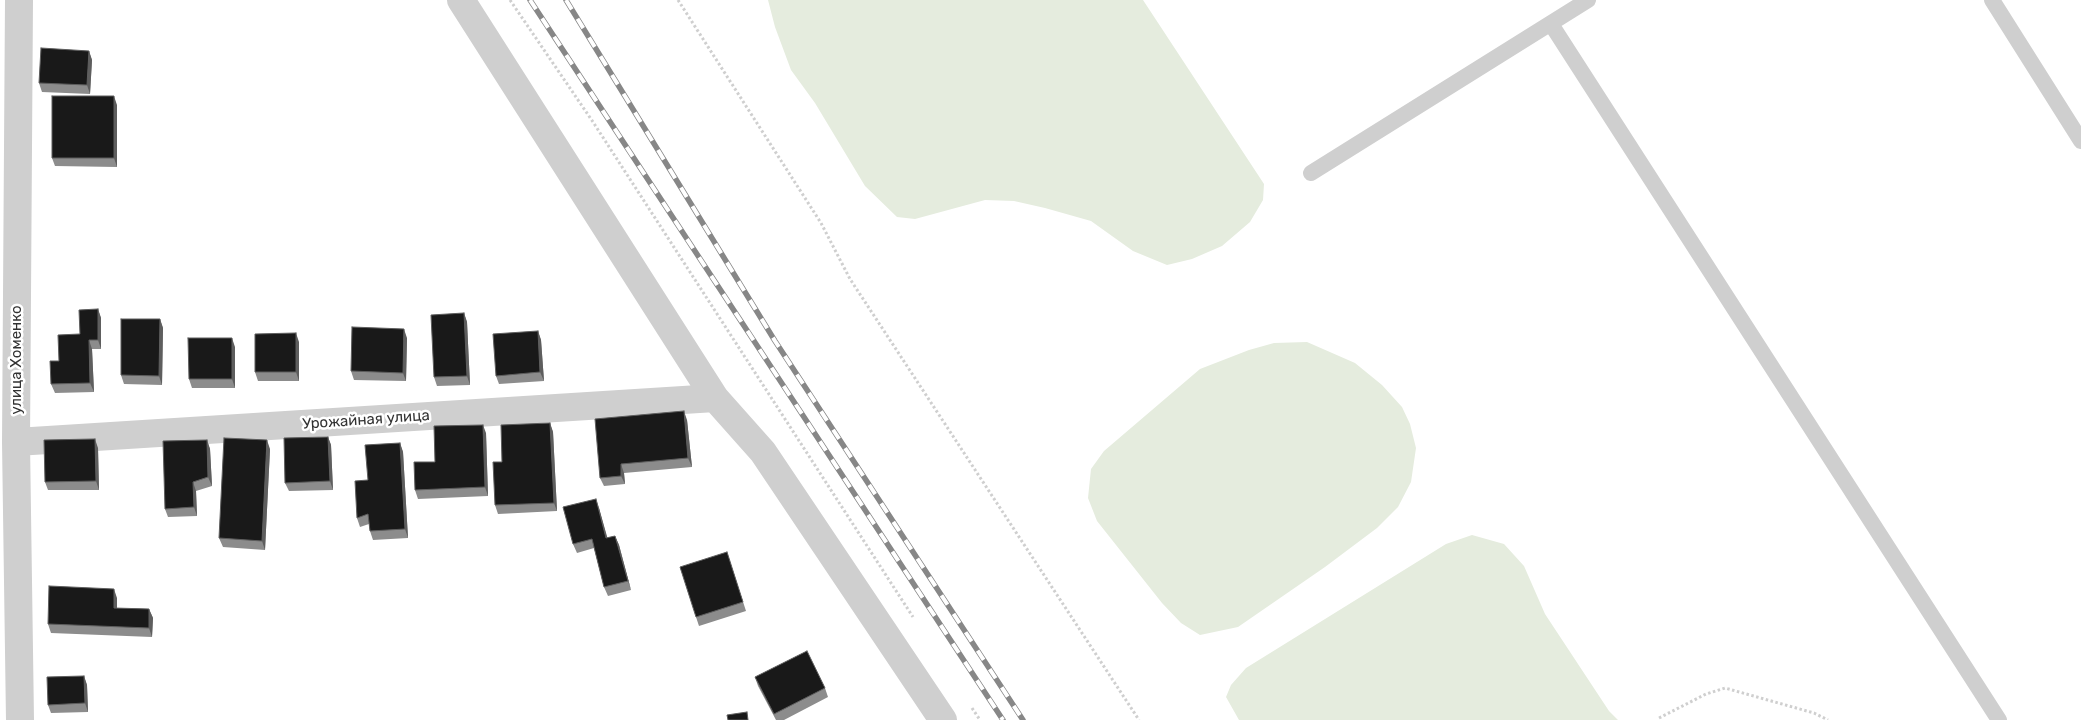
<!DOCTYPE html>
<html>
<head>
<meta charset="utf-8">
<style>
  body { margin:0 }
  canvas { display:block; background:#fff }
</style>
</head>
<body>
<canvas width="2081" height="720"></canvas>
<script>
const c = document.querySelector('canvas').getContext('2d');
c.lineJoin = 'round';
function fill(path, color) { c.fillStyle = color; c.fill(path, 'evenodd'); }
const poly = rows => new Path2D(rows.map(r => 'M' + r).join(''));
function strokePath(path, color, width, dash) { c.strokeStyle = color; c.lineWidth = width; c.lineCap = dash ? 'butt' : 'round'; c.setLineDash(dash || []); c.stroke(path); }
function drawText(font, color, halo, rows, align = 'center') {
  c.font = font + ' Rubik,sans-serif'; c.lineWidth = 5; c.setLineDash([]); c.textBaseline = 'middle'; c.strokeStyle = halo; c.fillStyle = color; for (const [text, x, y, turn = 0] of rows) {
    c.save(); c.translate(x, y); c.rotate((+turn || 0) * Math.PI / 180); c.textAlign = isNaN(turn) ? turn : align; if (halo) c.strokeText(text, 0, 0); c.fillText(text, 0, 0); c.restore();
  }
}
fill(poly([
  [768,0,1143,0,1264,184,1263,200,1250,222,1222,246,1192,259,1167,265,1133,251,1091,221,1045,208,1014,201,985,200,915,219,897,217,865,186,815,103,791,70,775,27],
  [1307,342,1355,363,1382,385,1402,407,1410,424,1416,448,1411,482,1398,507,1377,528,1325,567,1238,627,1200,635,1181,623,1162,603,1097,521,1088,498,1091,469,1104,451,1200,369,1249,350,1274,343],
  [1472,535,1504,544,1524,566,1545,614,1609,711,1618,720,1239,720,1226,697,1231,685,1246,668,1446,544]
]), '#e5ecde');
strokePath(poly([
  [510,0,593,122,913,617],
  [678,0,821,223,850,279,1139,720],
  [972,708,980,720],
  [1659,718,1706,694,1725,688,1814,713,1828,720]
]), '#cfcfcf', 3, [2.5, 2.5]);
strokePath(poly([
  [1992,0,2081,141],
  [1551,24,1999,720],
  [1311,173,1588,0]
]), '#cfcfcf', 16);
strokePath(poly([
  [19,0,16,442,20,720],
  [461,0,715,398,763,452,943,720],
  [16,442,715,398]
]), '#cfcfcf', 28);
const rail = poly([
  [530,0,1003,720],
  [566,0,775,341,1023,720]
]);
strokePath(rail, '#878787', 5.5);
strokePath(rail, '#fff', 4, [11]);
fill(poly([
  [89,51,92,60,90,94,42,92,39,83],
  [117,105,117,167,55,166,52,158],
  [98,309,101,318,101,349,92,349,94,392,55,393,51,384,59,361,80,334],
  [464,313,467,322,470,385,437,386,434,377],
  [160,319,163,328,162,385,124,384,121,375],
  [538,331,541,340,544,381,499,384,496,376],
  [407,338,406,381,354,380,351,371],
  [299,342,299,381,258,381,255,372],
  [235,347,235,388,192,388,189,379],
  [687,420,692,467,624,473,625,484,604,486,600,478],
  [550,423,553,432,557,511,498,514,495,505,502,462],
  [486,433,488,496,418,499,415,490,435,462],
  [328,437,331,445,333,490,289,491,285,483],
  [207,440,210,449,212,486,196,491,197,516,168,517,165,509],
  [400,443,403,452,408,538,373,540,370,531,369,524,360,527,357,518,368,480],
  [98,448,99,490,48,490,45,482],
  [270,449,265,550,223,547,219,538],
  [599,508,607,538,615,536,619,545,631,590,608,596,604,587,594,548,577,553,573,544],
  [727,552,746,611,699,626,696,617],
  [117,598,117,608,149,609,153,618,152,637,51,633,48,624],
  [84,676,87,685,88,712,51,713,48,705],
  [755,677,825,688,828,697,784,720,776,720,758,686]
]), '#8c8c8c');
fill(poly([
  [89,51,92,60,90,94,87,85],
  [114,96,117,105,117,167,114,158],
  [98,309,101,318,101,349,98,340],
  [464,313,467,322,470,385,467,376],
  [160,319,163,328,162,385,159,376],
  [404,329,407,338,406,381,403,373],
  [538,331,541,340,544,381,540,372],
  [296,333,299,342,299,381,296,372],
  [232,338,235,347,235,388,232,379],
  [89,340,92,349,94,392,90,383],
  [684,411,687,420,692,467,688,458],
  [550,423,553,432,557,511,554,503],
  [483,425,486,433,488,496,485,487],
  [328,437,331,445,333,490,330,481],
  [95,439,98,448,99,490,96,481],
  [207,440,210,449,212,486,208,477],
  [267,440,270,449,265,550,262,541],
  [400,443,403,452,408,538,405,529],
  [621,464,624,473,625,484,621,476],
  [193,482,196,491,197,516,194,507],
  [596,499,599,508,610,547,606,538],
  [615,536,619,545,631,590,628,581],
  [114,589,117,598,117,617,114,608],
  [149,609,153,618,152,637,149,628],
  [84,676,87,685,88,712,85,703]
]), '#5e5e5e');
const building = poly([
  [41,48,89,51,87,85,39,83,41,48],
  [52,96,114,96,114,158,52,158,52,96],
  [98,309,98,340,89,340,90,383,51,384,50,361,59,361,58,335,80,334,79,310,98,309],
  [464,313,467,376,434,377,431,315,464,313],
  [121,319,160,319,159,376,121,375,121,319],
  [352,327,404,329,403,373,351,371,352,327],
  [538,331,540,372,496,376,493,334,538,331],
  [296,333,296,372,255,372,255,334,296,333],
  [188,338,232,338,232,379,189,379,188,338],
  [684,411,688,458,621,464,621,476,600,478,595,419,684,411],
  [550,423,554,503,495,505,493,462,502,462,501,425,550,423],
  [483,425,485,487,415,490,414,462,435,462,434,426,483,425],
  [328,437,330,481,285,483,284,438,328,437],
  [224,438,267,440,262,541,219,538,224,438],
  [95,439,96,481,45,482,44,440,95,439],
  [207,440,208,477,193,482,194,507,165,509,163,441,207,440],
  [400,443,405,529,370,531,368,514,357,518,355,481,368,480,365,445,400,443],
  [596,499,606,538,615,536,628,581,604,587,592,539,573,544,563,507,596,499],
  [727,552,743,602,696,617,680,567,727,552],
  [49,586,114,589,114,608,149,609,149,628,48,624,49,586],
  [807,651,825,688,774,714,755,677,807,651],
  [84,676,85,703,48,705,47,677,84,676],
  [747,712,748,720,728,720,727,715,747,712]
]);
fill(building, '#191919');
strokePath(building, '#5e5e5e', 1);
drawText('15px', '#323232', '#fff', [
  ["улица Хоменко",17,360,-90],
  ["Урожайная улица",366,420,-4]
]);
</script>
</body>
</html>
